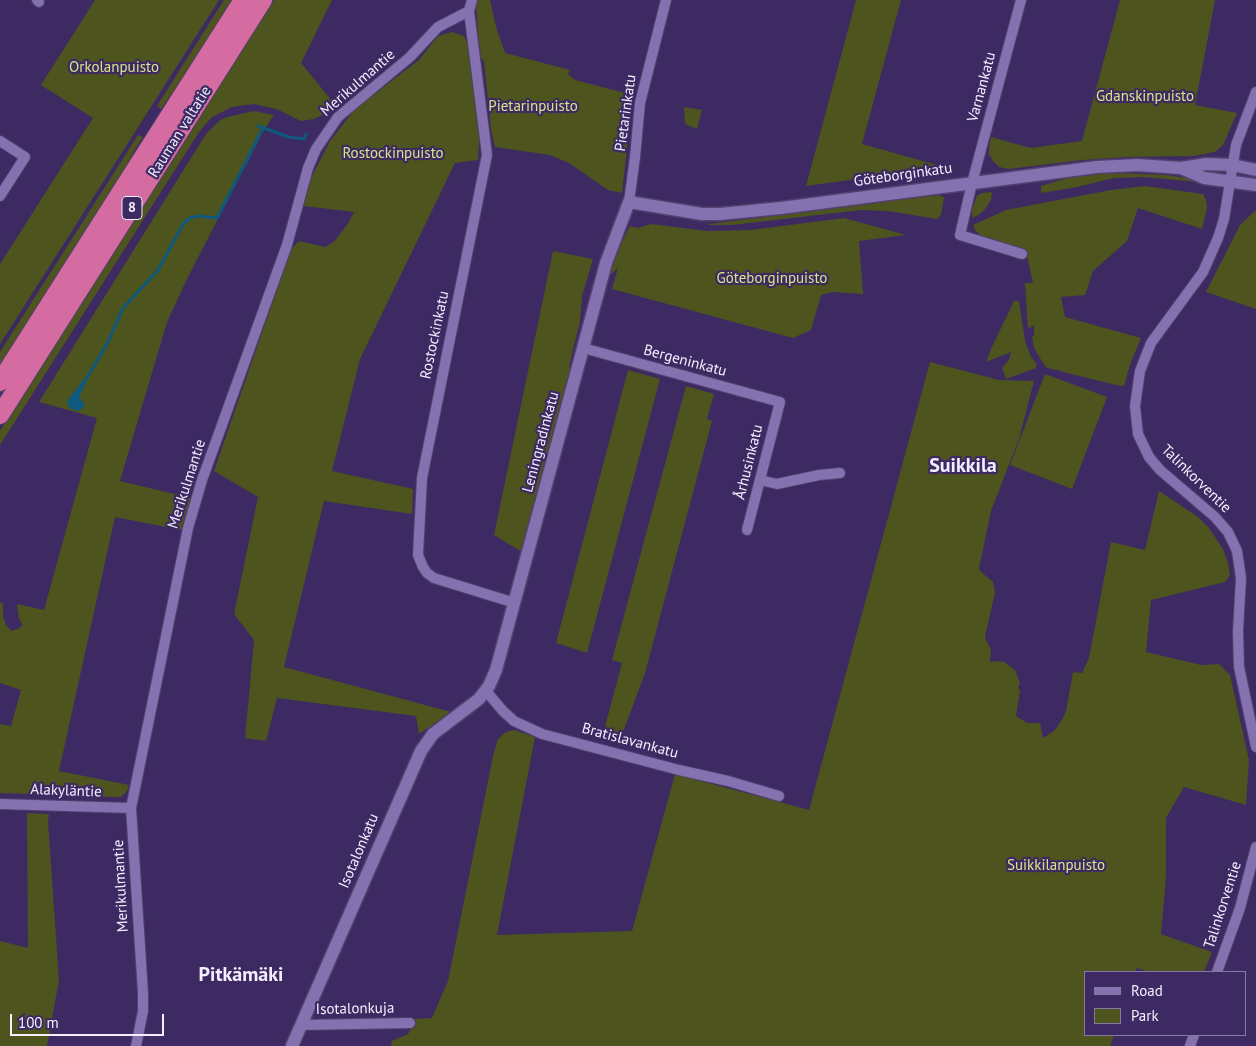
<!DOCTYPE html>
<html>
<head>
<meta charset="utf-8">
<style>
  body { margin:0 }
  #map { position:relative; width:1256px; height:1046px; overflow:hidden; background:#3d2a63; font-family:"PT Sans",sans-serif }
  canvas { display:block }
  .legend { position:absolute; left:1084px; top:971px; width:162px; height:65px; box-sizing:border-box; background:#3d2a63; border:1px solid #8679a1; margin:0; padding:6px 9px; list-style:none; font-size:15px; color:#f3effe }
  .legend li { display:flex; align-items:center; gap:10px; height:25px }
  .legend b { width:25px; border:1px solid #8679a1 }
  .scale { position:absolute; left:10px; top:1014px; width:154px; height:22px; box-sizing:border-box; border:2px solid #f3effe; border-top:0; padding-left:6px; font-size:15px; line-height:18px; white-space:nowrap; color:#f3effe; -webkit-text-stroke:4px #3d2a63; paint-order:stroke }
</style>
</head>
<body>
<div id="map">
<canvas width="1256" height="1046"></canvas>
<ul class="legend">
<li><b style="height:6px;background:#8371b0"></b>Road</li>
<li><b style="height:14px;background:#4d541d"></b>Park</li>
</ul>
<div class="scale">100 m</div>
</div>
<script>
const c = document.querySelector('canvas').getContext('2d');
c.lineJoin = 'round';
function fill(path, color) { c.fillStyle = color; c.fill(path, 'evenodd'); }
const poly = rows => new Path2D(rows.map(r => 'M' + r).join(''));
function strokePath(path, color, width, dash) { c.strokeStyle = color; c.lineWidth = width; c.lineCap = dash ? 'butt' : 'round'; c.setLineDash(dash || []); c.stroke(path); }
function drawText(font, color, halo, rows, align = 'center') {
  c.font = font + ' "PT Sans",sans-serif'; c.lineWidth = 4.5; c.setLineDash([]); c.textBaseline = 'middle'; c.strokeStyle = halo; c.fillStyle = color; for (const [text, x, y, turn = 0] of rows) {
    c.save(); c.translate(x, y); c.rotate((+turn || 0) * Math.PI / 180); c.textAlign = isNaN(turn) ? turn : align; if (halo) c.strokeText(text, 0, 0); c.fillText(text, 0, 0); c.restore();
  }
}
fill(poly([
  [95,0,219,0,0,344,0,264,93,118,41,85],
  [224,0,232,0,187,72,161,109,157,106],
  [274,0,332,0,301,63,337,107,314,119,301,121,277,109,254,104,232,107,212,117,199,132,0,445,0,431],
  [476,0,490,0,496,27,505,53,570,70,568,74,575,80,633,95,622,193,608,190,569,163,550,155,495,147,491,129,484,61,481,58,478,34],
  [856,0,901,0,862,144,948,168,926,170,899,178,874,181,857,179,806,186],
  [1120,0,1215,0,1195,105,1237,113,1223,145,1215,152,1194,156,1126,157,1082,160,1009,169,999,167,993,161,989,154,989,146,991,137,1031,148,1082,141],
  [452,32,464,36,469,47,480,126,478,160,455,163,360,359,332,471,413,489,412,514,324,501,284,667,451,712,419,734,416,716,277,698,266,741,245,738,254,640,234,614,258,497,214,471,291,249,299,241,325,247,334,242,349,222,354,212,304,206,311,178,330,141,355,109,419,60,438,36],
  [684,107,702,110,697,129,685,124],
  [254,111,274,115,265,128,188,277,167,322,120,481,191,498,181,530,115,517,59,771,129,785,127,791,121,797,116,797,0,793,0,724,11,726,21,690,0,683,0,602,3,604,3,616,6,625,11,631,18,629,23,625,19,619,17,604,44,610,97,418,39,402,206,134,219,121,227,117],
  [138,135,143,137,135,149,125,170,0,366,0,352],
  [1113,173,1167,175,1197,180,1197,182,1144,177,1114,178,1077,187,1041,193,1041,186,1074,176],
  [1145,186,1203,194,1206,200,1207,208,1202,229,1138,208,1127,241,1093,271,1085,295,1061,297,1065,317,1141,338,1130,365,1124,386,1116,385,1059,371,1058,369,1056,370,1047,368,1043,363,1034,348,1032,337,1034,336,1034,325,1028,329,1025,283,1033,283,1027,256,1023,249,982,237,975,230,973,225,1006,210,1111,190],
  [992,192,991,200,986,208,980,214,972,218,972,209,977,196,982,193],
  [938,195,944,197,941,215,937,219,888,211,861,210,732,225,709,225,710,224],
  [1256,210,1256,309,1206,292,1240,225],
  [844,218,906,235,859,241,863,294,833,292,821,295,811,330,793,338,612,289,618,268,610,275,615,255,630,226,638,228,651,224,707,231,751,230],
  [553,251,593,259,582,296,580,321,569,366,571,369,522,552,494,535],
  [1014,301,1019,301,1025,341,1031,357,1036,363,1036,368,1006,379,1002,368,1009,360,1011,352,986,362,991,349],
  [930,362,999,380,1034,381,1019,439,991,511,979,568,980,571,993,582,995,593,986,632,985,638,991,650,990,662,996,661,1004,662,1015,670,1020,683,1018,688,1020,691,1016,716,1027,723,1040,723,1043,738,1054,731,1062,720,1066,711,1073,672,1082,673,1089,658,1111,542,1145,550,1159,491,1198,517,1209,528,1223,549,1228,563,1230,575,1225,582,1151,600,1146,652,1201,665,1219,664,1230,675,1249,760,1246,805,1184,787,1166,818,1166,877,1161,934,1212,952,1204,972,1149,972,1137,968,1135,972,1085,972,1085,1035,1114,1035,1110,1046,391,1046,392,1041,408,1034,412,1027,412,1019,432,1018,448,981,493,756,498,739,506,732,514,730,535,737,497,935,632,931,675,774,809,810],
  [628,370,660,379,587,653,556,643],
  [1045,374,1107,397,1072,489,1010,465],
  [686,386,714,394,707,419,712,421,645,673,620,740,603,734,622,663,612,660],
  [27,813,49,814,48,821,59,980,47,1046,0,1046,0,941,28,948]
]), '#4d541d');
fill(poly([
  [87,375,89,376,79,397,84,404,84,407,79,411,71,409,67,403,68,400]
]), '#0e597d');
strokePath(poly([
  [258,126,289,137,304,139,306,134],
  [88,376,108,342,123,308,158,270,183,224,190,218,199,216,217,218,263,128]
]), '#0e597d', 3);
const minor = poly([
  [37,0,39,2],
  [472,0,469,11,487,155,422,478,418,555,423,567,427,573,434,578,515,603],
  [1021,0,972,183,960,235,1022,254],
  [1256,92,1236,145,1224,219,1218,238,1203,272,1151,343,1140,371,1135,406,1138,434,1149,457,1160,470,1215,517,1228,532,1237,551,1241,578,1238,631,1239,667,1256,747],
  [0,141,25,157,0,196],
  [629,202,635,157,640,103,666,0],
  [583,348,780,402,747,530],
  [760,480,777,484,819,475,840,473],
  [486,691,503,711,514,721,542,734,679,770,728,781,779,796],
  [0,804,131,808],
  [1217,972,1240,908,1256,847],
  [301,1025,410,1023],
  [136,1046,143,1011,143,993,131,808,188,528,202,480,287,245,308,168,316,149,338,117,410,57,438,27,469,11],
  [1190,1046,1194,1035]
]);
const tertiary = poly([
  [1181,168,1204,178,1256,185],
  [292,1046,421,751,433,734,479,699,489,686,496,670,606,263,629,202,702,214,720,214,781,208,1097,167,1137,165,1181,168,1206,164,1232,165,1256,170]
]);
const trunk = poly([
  [0,382,243,0],
  [0,415,263,0]
]);
strokePath(minor, '#52406e', 12);
strokePath(tertiary, '#52406e', 15);
strokePath(trunk, '#52406e', 20);
strokePath(minor, '#8371b0', 10);
strokePath(tertiary, '#8371b0', 12);
strokePath(trunk, '#d46ca2', 18);
for (const [x, y, w] of [
  [132,208,20]
]) { const box = new Path2D(); box.roundRect(x - w / 2, y - 11.5, w, 23, 4); c.fillStyle = '#3d2a63'; c.fill(box); strokePath(box, '#f3effe', 1); }
drawText('bold 14px', '#f3effe', null, [
  ["8",132,208]
]);
drawText('15px', '#d7e688', '#3d2a63', [
  ["Orkolanpuisto",114,68],
  ["Gdanskinpuisto",1145,97],
  ["Pietarinpuisto",533,107],
  ["Rostockinpuisto",393,154],
  ["Göteborginpuisto",772,279],
  ["Suikkilanpuisto",1056,866]
]);
drawText('15px', '#f3effe', '#3d2a63', [
  ["Merikulmantie",358,83,-41],
  ["Varnankatu",982,87,-75],
  ["Pietarinkatu",626,113,-82],
  ["Rauman valtatie",180,132,-58],
  ["Göteborginkatu",903,175,-8],
  ["Rostockinkatu",435,335,-78],
  ["Bergeninkatu",685,361,15],
  ["Leningradinkatu",541,442,-75],
  ["Århusinkatu",749,462,-76],
  ["Talinkorventie",1196,479,44],
  ["Merikulmantie",187,484,-72],
  ["Bratislavankatu",630,741,15],
  ["Alakyläntie",66,791,2],
  ["Isotalonkatu",359,851,-67],
  ["Merikulmantie",121,886,-93],
  ["Talinkorventie",1223,905,-72],
  ["Isotalonkuja",355,1009,-1]
]);
drawText('bold 20px', '#f3effe', '#3d2a63', [
  ["Suikkila",963,466],
  ["Pitkämäki",241,975]
]);
</script>
</body>
</html>
